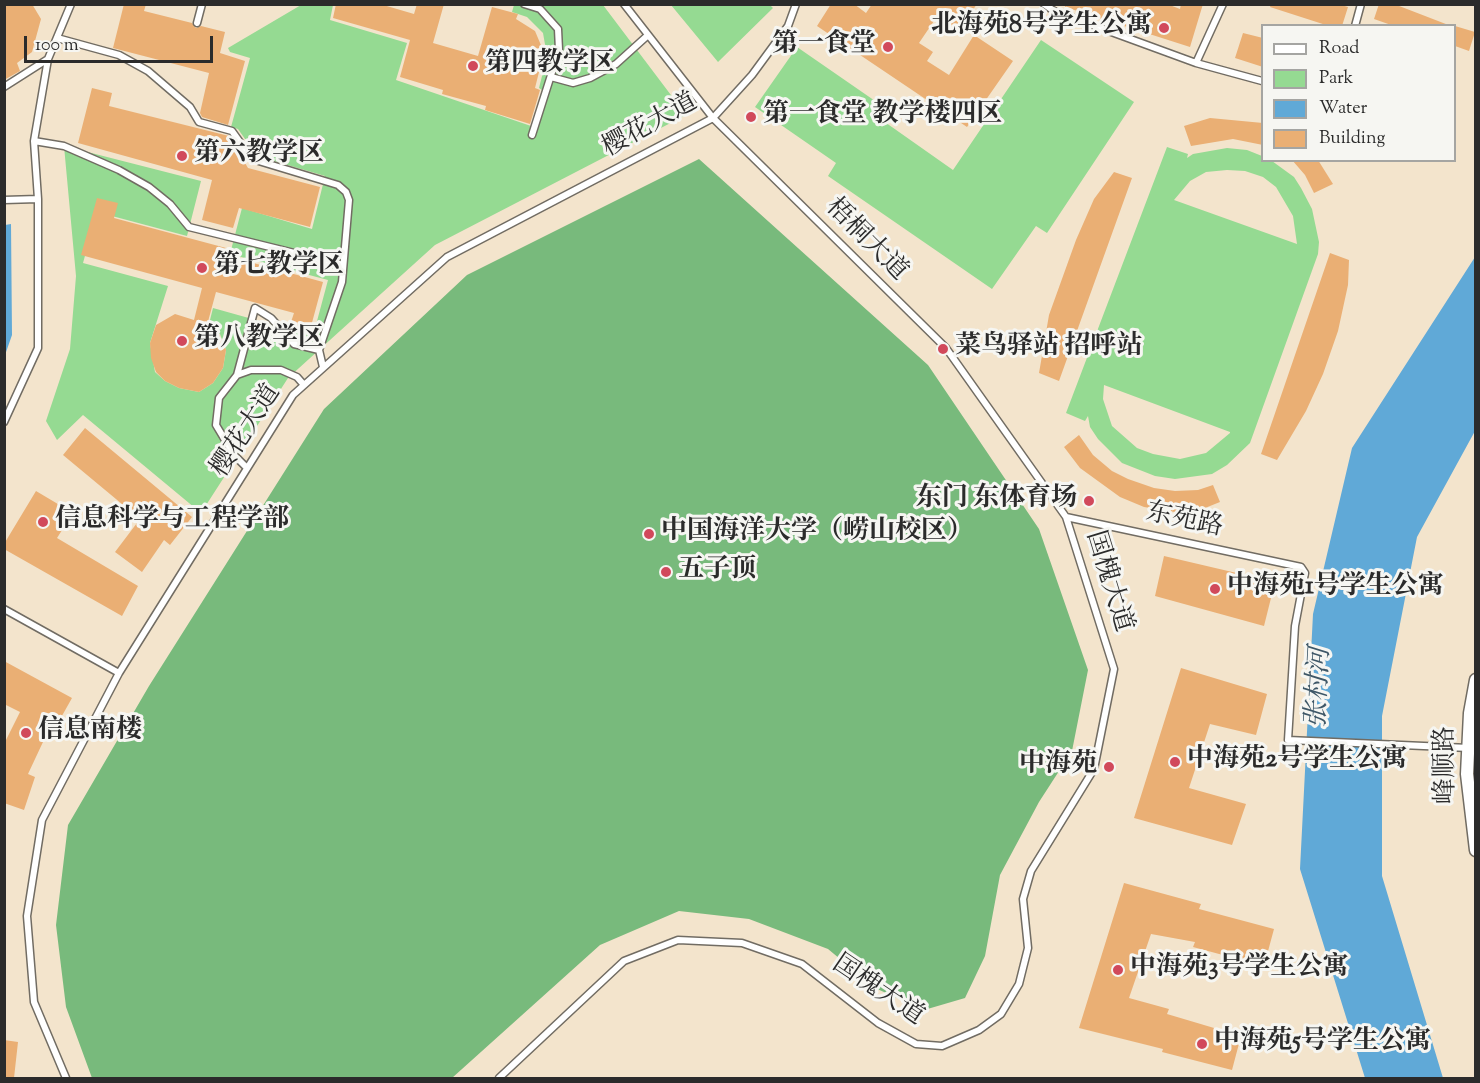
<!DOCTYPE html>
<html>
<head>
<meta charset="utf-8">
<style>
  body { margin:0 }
  #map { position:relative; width:1480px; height:1083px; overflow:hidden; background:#f3e4cc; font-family:"Sorts Mill Goudy",serif }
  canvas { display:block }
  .frame { position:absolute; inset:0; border:6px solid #2b2b2b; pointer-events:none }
  .legend { position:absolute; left:1261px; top:24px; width:195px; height:138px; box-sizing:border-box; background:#f6f6f2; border:2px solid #a5a5a2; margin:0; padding:8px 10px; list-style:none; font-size:18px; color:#2b2b2b }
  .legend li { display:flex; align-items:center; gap:12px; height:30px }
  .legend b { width:30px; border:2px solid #a5a5a2 }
  .scale { position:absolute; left:24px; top:36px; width:189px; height:27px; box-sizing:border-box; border:3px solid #2b2b2b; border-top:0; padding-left:8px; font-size:18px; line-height:21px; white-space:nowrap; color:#2b2b2b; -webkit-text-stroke:4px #f6f6f2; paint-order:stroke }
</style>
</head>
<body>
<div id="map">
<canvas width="1480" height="1083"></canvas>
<div class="frame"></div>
<ul class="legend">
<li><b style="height:8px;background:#fff"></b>Road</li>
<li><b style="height:16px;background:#95da92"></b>Park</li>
<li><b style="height:16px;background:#60a9d7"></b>Water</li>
<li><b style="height:16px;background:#eaaf74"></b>Building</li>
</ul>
<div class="scale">100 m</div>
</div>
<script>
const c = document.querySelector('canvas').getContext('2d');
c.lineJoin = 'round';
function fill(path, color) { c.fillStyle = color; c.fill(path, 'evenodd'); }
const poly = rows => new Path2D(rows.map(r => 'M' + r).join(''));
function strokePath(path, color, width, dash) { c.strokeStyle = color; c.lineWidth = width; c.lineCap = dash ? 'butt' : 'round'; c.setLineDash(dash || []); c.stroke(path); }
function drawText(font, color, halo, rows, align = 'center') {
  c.font = font + ' "Sorts Mill Goudy","Noto Serif SC",serif'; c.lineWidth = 6; c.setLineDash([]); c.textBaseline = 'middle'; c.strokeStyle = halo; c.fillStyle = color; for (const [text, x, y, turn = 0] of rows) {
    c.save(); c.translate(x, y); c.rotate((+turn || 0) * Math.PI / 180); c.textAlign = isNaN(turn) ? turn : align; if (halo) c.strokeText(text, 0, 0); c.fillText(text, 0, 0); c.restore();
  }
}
fill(poly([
  [301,5,333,5,330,20,407,43,396,80,531,126,542,90,539,88,547,56,543,33,527,17,512,12,514,5,603,5,686,115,435,245,288,378,201,513,83,415,57,440,46,421,70,349,76,276,64,146,201,181,187,236,97,212,83,263,168,286,150,343,155,372,165,381,179,388,199,392,213,383,223,368,226,350,224,345,220,334,208,328,213,308,313,336,328,280,230,254,242,208,312,229,325,176,257,156,238,129,231,127,250,58,230,52,228,48],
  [770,5,773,8,718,62,671,5],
  [1041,40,1134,102,1047,233,1036,226,992,289,828,176,836,163,755,107,797,47,878,103,872,113,953,170],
  [1167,147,1188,154,1187,158,1193,154,1227,148,1247,150,1262,156,1262,160,1272,161,1294,177,1301,188,1312,209,1319,242,1318,254,1250,443,1227,465,1212,474,1175,479,1155,476,1122,463,1098,439,1090,427,1088,416,1085,421,1066,413],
  [1227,170,1245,171,1263,177,1276,187,1293,216,1297,244,1174,200,1190,181,1206,172],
  [1104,385,1230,432,1230,433,1206,453,1180,459,1153,454,1137,448,1112,426,1103,399]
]), '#95da92');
fill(poly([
  [699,159,928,365,1039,529,1088,670,1072,751,1039,802,1000,875,985,956,965,998,924,1010,875,988,828,949,749,919,679,911,600,945,452,1078,92,1078,66,1007,56,925,68,825,149,686,324,409,467,275]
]), '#78ba7c');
fill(poly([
  [11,224,12,335,5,355,5,225],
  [1475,257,1475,431,1417,537,1382,716,1382,876,1443,1078,1365,1078,1300,869,1313,614,1352,448]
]), '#60a9d7');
fill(poly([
  [4,4,32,4,41,19,32,52,17,63,20,71,4,80],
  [124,4,146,4,144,11,192,23,196,28,201,26,225,32,220,53,245,61,228,125,202,117,200,113,209,73,113,48],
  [336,4,380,4,414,14,417,4,444,4,433,43,478,56,492,7,518,14,516,19,535,31,543,50,543,69,540,68,535,88,540,90,530,124,485,110,486,106,442,94,443,90,400,77,410,40,333,18],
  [831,4,854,4,866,13,872,4,977,4,959,30,938,15,919,43,933,52,927,61,949,75,974,35,1013,61,967,127,817,26],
  [1065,4,1167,4,1180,9,1181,4,1203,4,1190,47,1065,7],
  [1271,4,1338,4,1348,7,1342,26,1329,26,1270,7],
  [1379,4,1394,4,1451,26,1394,26,1374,19],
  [1455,26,1475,32,1469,51,1455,46],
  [1243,33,1263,38,1263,67,1235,58],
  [92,88,112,93,109,106,229,136,248,168,320,187,310,227,239,208,233,228,202,220,212,180,78,143],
  [1210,118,1263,123,1263,145,1233,139,1191,146,1184,126],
  [1292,160,1318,160,1333,184,1314,193,1305,175],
  [1114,172,1132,178,1059,381,1039,373,1049,315,1076,240,1094,199],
  [97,198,118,203,114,218,226,248,224,255,323,282,310,330,290,325,294,313,216,292,206,329,212,330,209,340,224,345,226,350,223,368,213,383,199,392,179,388,165,381,156,372,151,358,150,343,156,325,175,314,194,320,202,288,81,255],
  [1330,253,1349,260,1348,285,1338,331,1323,374,1306,411,1277,460,1261,454],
  [85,428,192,517,170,545,164,540,142,572,115,552,140,519,63,455],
  [1079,435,1093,455,1112,471,1128,479,1154,488,1175,491,1198,490,1213,485,1220,502,1200,510,1175,512,1144,507,1120,497,1080,468,1064,447],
  [36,491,73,513,57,538,138,586,122,616,4,549,4,544],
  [1164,556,1275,582,1264,626,1155,596],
  [4,661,72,698,54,730,50,727,28,774,35,777,24,810,4,803,4,744,20,712,4,704],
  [1181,668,1267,694,1256,735,1210,724,1189,788,1246,804,1232,845,1134,818],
  [1124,883,1201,904,1199,909,1274,929,1264,966,1193,947,1195,942,1151,934,1129,998,1169,1009,1167,1014,1241,1036,1232,1070,1162,1052,1163,1049,1079,1028],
  [4,1040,18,1042,14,1078,4,1078]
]), '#eaaf74');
const lane = poly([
  [524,4,540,9,558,29,559,50,532,135],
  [1044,4,1054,11,1196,63,1262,81],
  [197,23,202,4],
  [1355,26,1361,4],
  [57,38,119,55,148,71,190,107,199,122,232,131,252,159,338,185,346,192,349,200,342,282,319,350,323,367],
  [1196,63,1223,4],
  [551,77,573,83,590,78,616,64,647,36],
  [4,87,48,59],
  [34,141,64,146,119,170,149,187,170,204,189,227,343,265],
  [4,200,38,199],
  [237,375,219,398,216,425,234,455,247,468],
  [304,385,297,377,281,370,251,370,237,375,255,308,271,318,294,344,319,350],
  [4,422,38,348,38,199,34,141,48,59,71,4],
  [1066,517,1301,567,1305,573,1295,626,1288,740,1469,748],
  [4,609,119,673],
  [66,1078,34,1002,27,916,42,820,119,673,293,395,447,257,713,118,752,75,788,26,796,4],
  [499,1078,624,961,678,940,742,943,802,964,878,1023,916,1044,942,1046,979,1030,1001,1014,1019,984,1028,948,1023,899,1031,871,1094,769,1114,669,1066,517,946,348,713,118,624,4]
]);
const street = poly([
  [1476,680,1470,713,1467,774,1476,850]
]);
strokePath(lane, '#716c63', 9);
strokePath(street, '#716c63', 15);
strokePath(lane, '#fff', 6);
strokePath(street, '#fff', 12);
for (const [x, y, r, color] of [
  [1164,28,6,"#d1495b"],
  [888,47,6,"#d1495b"],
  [473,66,6,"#d1495b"],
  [751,117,6,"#d1495b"],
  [182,156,6,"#d1495b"],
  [202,268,6,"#d1495b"],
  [182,341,6,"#d1495b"],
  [943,349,6,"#d1495b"],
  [1089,501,6,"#d1495b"],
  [43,522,6,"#d1495b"],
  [649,534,6,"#d1495b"],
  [666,572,6,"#d1495b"],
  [1215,589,6,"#d1495b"],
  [26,733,6,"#d1495b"],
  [1175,762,6,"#d1495b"],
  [1109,767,6,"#d1495b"],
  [1118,970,6,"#d1495b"],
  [1202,1044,6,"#d1495b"]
]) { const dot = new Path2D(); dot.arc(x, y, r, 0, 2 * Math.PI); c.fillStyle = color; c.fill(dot); strokePath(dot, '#f6f6f2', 2); }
drawText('bold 26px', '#2b2b2b', '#f6f6f2', [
  ["北海苑8号学生公寓",1152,28,"right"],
  ["第一食堂",876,47,"right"],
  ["第四教学区",485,66],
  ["第一食堂 教学楼四区",763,117],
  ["第六教学区",194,156],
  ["第七教学区",214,268],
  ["第八教学区",194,341],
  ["菜鸟驿站 招呼站",955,349],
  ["东门 东体育场",1077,501,"right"],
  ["信息科学与工程学部",55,522],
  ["中国海洋大学（崂山校区）",661,534],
  ["五子顶",678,572],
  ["中海苑1号学生公寓",1227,589],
  ["信息南楼",38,733],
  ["中海苑2号学生公寓",1187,762],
  ["中海苑",1097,767,"right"],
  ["中海苑3号学生公寓",1130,970],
  ["中海苑5号学生公寓",1214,1044]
], 'left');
drawText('26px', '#2b2b2b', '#f6f6f2', [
  ["樱花大道",651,127,-29],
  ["梧桐大道",865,241,45],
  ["樱花大道",248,432,-57],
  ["东苑路",1184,522,12],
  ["国槐大道",1107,582,73],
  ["峰顺路",1448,765,-91],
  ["国槐大道",877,992,34]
]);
drawText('italic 27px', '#3e5767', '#f6f6f2', [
  ["张村河",1321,688,-87]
]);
</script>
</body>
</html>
